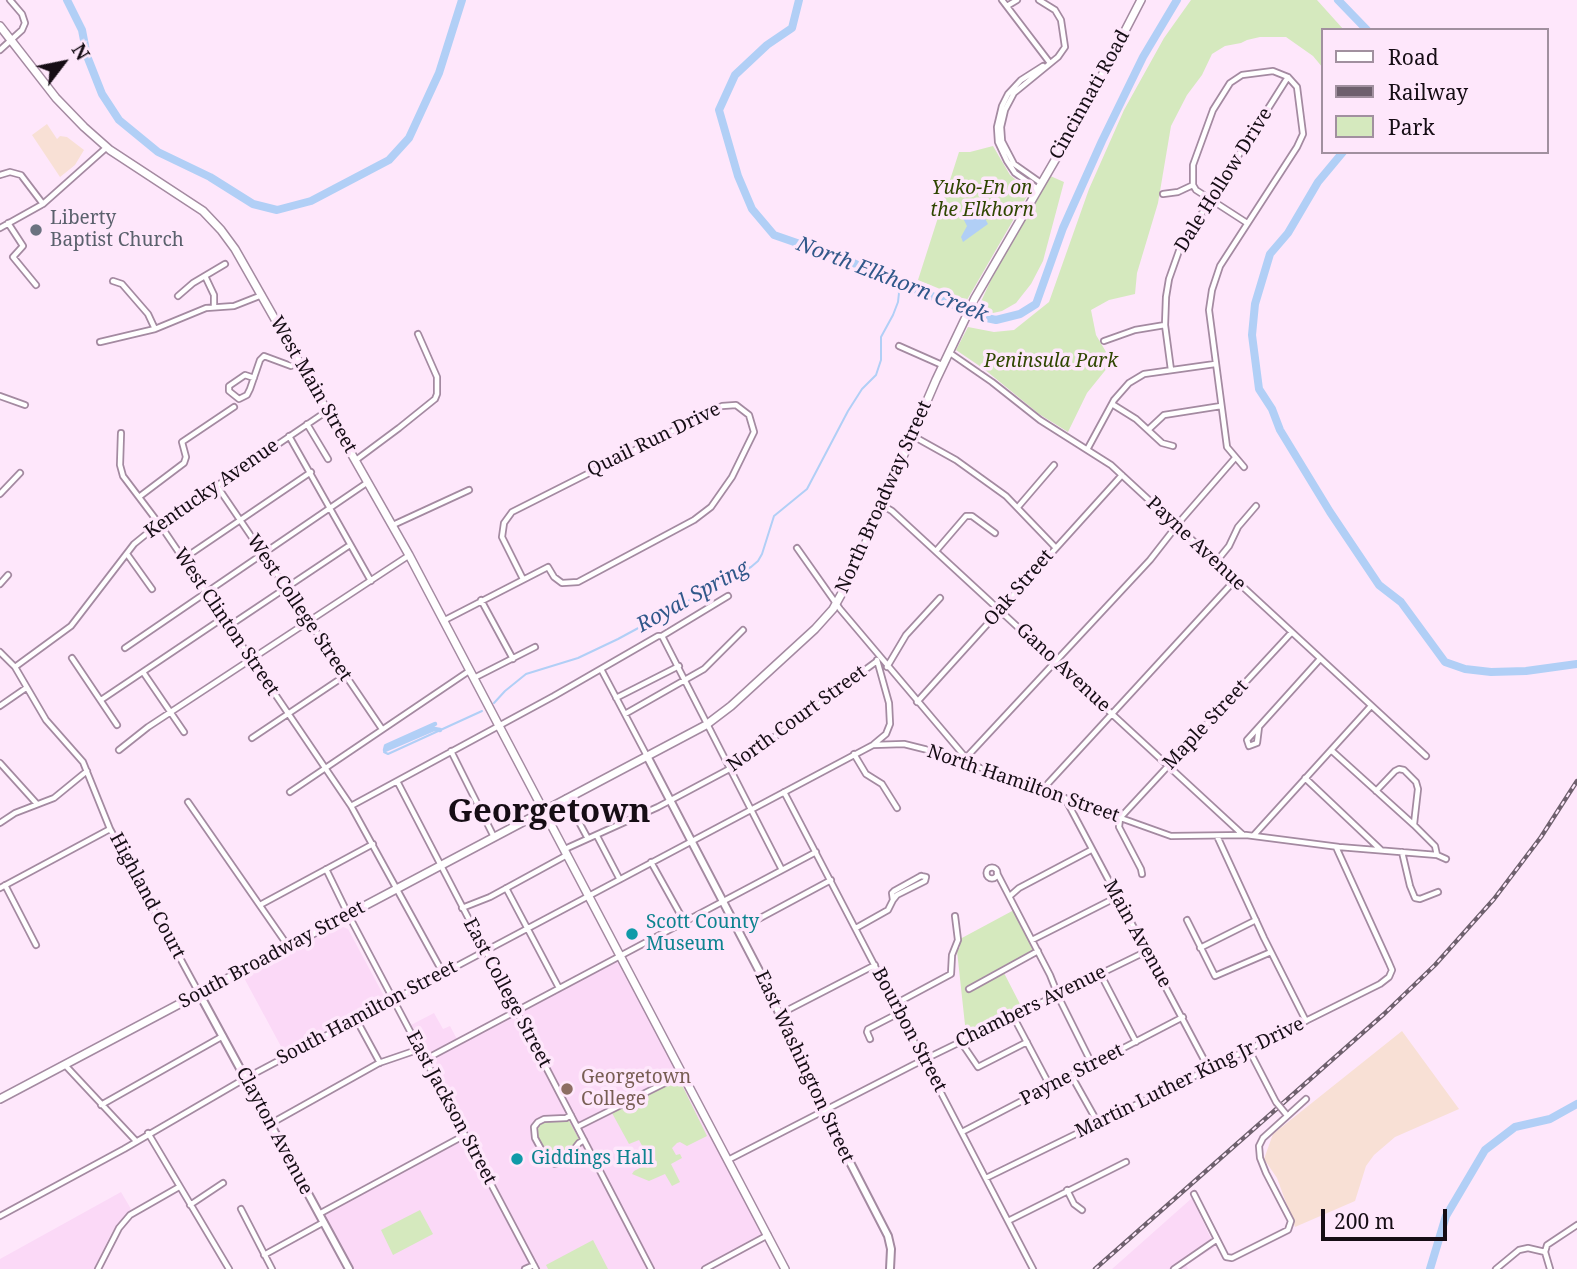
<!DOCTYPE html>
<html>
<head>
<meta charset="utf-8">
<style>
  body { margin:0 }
  #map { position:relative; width:1577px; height:1269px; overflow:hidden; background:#fee7fb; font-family:"Noto Serif",serif }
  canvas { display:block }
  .legend { position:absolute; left:1321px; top:28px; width:228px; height:126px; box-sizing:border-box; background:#fee7fb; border:2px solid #a1909f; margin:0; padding:9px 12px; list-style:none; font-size:21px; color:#160d15 }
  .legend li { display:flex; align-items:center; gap:14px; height:35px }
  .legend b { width:35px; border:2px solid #a1909f }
  .north { position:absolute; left:28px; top:28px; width:70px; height:70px; -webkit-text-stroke:5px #fee7fb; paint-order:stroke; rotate:58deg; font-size:19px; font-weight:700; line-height:28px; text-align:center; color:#160d15 }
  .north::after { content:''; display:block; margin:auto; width:24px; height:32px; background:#160d15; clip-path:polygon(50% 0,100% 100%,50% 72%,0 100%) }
  .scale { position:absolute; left:1321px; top:1209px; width:126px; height:32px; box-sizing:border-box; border:4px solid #160d15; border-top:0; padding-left:9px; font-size:21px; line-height:24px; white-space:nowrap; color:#160d15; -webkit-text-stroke:5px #fee7fb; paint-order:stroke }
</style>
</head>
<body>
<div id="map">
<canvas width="1577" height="1269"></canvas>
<ul class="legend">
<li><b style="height:9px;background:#fff"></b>Road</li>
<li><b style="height:9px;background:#6e606d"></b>Railway</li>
<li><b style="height:19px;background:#d5e9be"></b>Park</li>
</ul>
<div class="north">N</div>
<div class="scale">200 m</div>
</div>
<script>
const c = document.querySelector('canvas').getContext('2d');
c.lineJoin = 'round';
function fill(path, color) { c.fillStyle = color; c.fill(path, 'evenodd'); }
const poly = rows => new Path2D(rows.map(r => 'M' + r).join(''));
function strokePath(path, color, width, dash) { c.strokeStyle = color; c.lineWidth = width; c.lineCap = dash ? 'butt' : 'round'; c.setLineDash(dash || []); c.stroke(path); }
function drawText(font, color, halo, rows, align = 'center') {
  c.font = font + ' "Noto Serif",serif'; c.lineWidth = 7; c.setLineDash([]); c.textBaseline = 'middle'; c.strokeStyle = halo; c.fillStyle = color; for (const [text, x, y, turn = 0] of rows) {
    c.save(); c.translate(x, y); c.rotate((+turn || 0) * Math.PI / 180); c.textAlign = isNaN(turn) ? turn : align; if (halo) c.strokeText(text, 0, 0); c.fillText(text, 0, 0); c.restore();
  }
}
fill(poly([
  [338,925,348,929,385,998,284,1052,243,976],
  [618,957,765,1234,701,1269,539,1269,535,1263,522,1269,351,1269,321,1214,469,1135,411,1025,434,1013,443,1029,450,1026,459,1043],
  [121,1192,131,1209,112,1232,94,1269,0,1269,0,1259],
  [1192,1198,1215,1247,1186,1265,1188,1269,1112,1269]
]), '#fbd9f7');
fill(poly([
  [47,124,57,139,60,136,67,137,84,150,75,165,60,177,32,135],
  [1402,1031,1459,1109,1395,1137,1374,1155,1366,1166,1355,1201,1295,1227,1277,1178,1264,1159,1273,1134]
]), '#f8e0d5');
fill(poly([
  [1191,0,1317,0,1344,30,1323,30,1323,68,1313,56,1286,37,1260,37,1247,40,1241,43,1225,46,1212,54,1202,75,1187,95,1171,126,1158,203,1137,273,1135,294,1109,300,1091,310,1096,335,1112,362,1087,393,1068,432,1039,414,984,369,956,350,968,327,994,332,1014,330,1049,302,1089,189,1124,110,1164,38],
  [993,146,1010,175,1030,191,967,300,918,280,959,152,970,152],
  [1048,175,1064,182,1043,261,1031,284,1016,303,1002,311,993,313,986,307,978,308,990,282],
  [1014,910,1036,955,1004,973,1021,1006,966,1034,957,951,960,947,960,939],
  [677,1080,681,1083,707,1136,687,1146,680,1142,677,1143,672,1148,676,1155,680,1154,682,1158,671,1164,680,1182,672,1186,665,1174,649,1181,632,1174,634,1171,651,1162,639,1140,629,1144,612,1113],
  [550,1120,569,1121,579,1139,566,1157,556,1162,549,1159,536,1136,537,1126],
  [420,1210,433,1234,393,1255,381,1230],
  [593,1240,608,1269,548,1269,546,1265]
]), '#d5e9be');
fill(poly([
  [965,213,970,216,982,213,988,224,963,242,961,237,967,226,962,216]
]), '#b1cff6');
strokePath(poly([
  [494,703,505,691,526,674,578,658,618,639,751,567,758,561,762,554,774,516,807,489,848,411,862,389,876,375,881,360,881,337,893,315,898,302,899,293,895,280],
  [384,752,388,754,482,711]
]), '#b1cff6', 2);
strokePath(poly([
  [435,724,386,746,385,750,434,729,440,730]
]), '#b1cff6', 4.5);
strokePath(poly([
  [67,0,82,30,87,56,102,94,119,120,158,152,210,177,253,204,277,210,311,201,389,160,409,138,439,73,462,0],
  [799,0,792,28,767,45,735,75,719,110,738,176,752,209,774,235,846,260,982,317,996,320,1020,314,1036,304,1063,228,1102,141,1143,57,1177,0],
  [1338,0,1367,30],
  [1343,152,1318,182,1288,233,1270,254,1255,304,1252,335,1259,389,1272,409,1280,430,1330,512,1379,585,1401,602,1445,662,1465,669,1491,672,1526,671,1577,664],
  [1430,1269,1446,1216,1485,1150,1515,1127,1550,1119,1577,1104]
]), '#b1cff6', 8);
const street = poly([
  [1002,0,1050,63],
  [1039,0,1055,10,1061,20,1065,47,1058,57,1014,93,1005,110,1001,127,1002,141,1014,164,1041,183],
  [1007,6,1017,0],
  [0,50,22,30,25,23,22,14,10,0],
  [0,175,10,172,21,175,43,204],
  [1038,189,1015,173,1007,161,998,142,997,127,1002,106,1008,94,1021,80,1043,66],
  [1163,194,1178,192,1193,185],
  [8,223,23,246,13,257,36,285],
  [0,228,43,204,107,147],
  [205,276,214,295,214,306],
  [113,281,122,284,148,314,155,329],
  [178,296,193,283,225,264],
  [1104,341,1135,330,1165,325],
  [100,342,155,329,206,308,234,306,262,295],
  [899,346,942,365],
  [950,353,992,382,1040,420,1111,465,1426,756],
  [1171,370,1165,325,1166,297,1169,279,1180,248,1288,77],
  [254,378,245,375,229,386,229,391,239,399,247,395,250,389,260,360,264,356,291,366,299,362],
  [0,396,25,405],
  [1112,404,1136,419,1162,443,1173,446],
  [307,424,328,459],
  [1148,430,1164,415,1221,406],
  [121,433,120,465,123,476,163,529,351,806,443,973],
  [289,436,371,581],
  [913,436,956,460,1006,496,1055,547],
  [1088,448,1114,400,1129,383,1144,374,1215,364],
  [356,460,399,428,435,399,437,394,437,377,418,334],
  [1244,467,1227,447,1209,310,1212,290,1220,266,1297,147,1303,134,1297,87,1288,77,1273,71,1242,75,1230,83,1213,110,1193,165,1193,185,1196,190,1247,223],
  [217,486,382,729],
  [0,494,20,473],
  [139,497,184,463,186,457,182,442,234,407],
  [882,505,892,511,1242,834],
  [1018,507,1054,465],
  [393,525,469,490],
  [797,548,840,609,966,758],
  [936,551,966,516,972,516,995,533],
  [127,554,152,589],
  [183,559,311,472],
  [1216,562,1229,546,1238,527,1256,506],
  [0,584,8,575],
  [481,600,513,659],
  [443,621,548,567,554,577,562,583,578,582,694,520,711,507,732,477,754,432,749,415,736,405,722,406,512,512,504,523,502,537,523,579],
  [229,626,350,545],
  [662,636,782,870],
  [125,648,368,482],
  [0,652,15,667,46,720,83,762,110,829,199,993],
  [72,658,117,725],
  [15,667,71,626,134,544,150,531,327,411],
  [887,667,906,635,940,598],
  [601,669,647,756],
  [143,672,184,732],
  [474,678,535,647],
  [616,698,679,666],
  [101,700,223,618],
  [917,702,1122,475],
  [0,706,26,688],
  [625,714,704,669,743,630],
  [1259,727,1257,743,1249,746,1247,740,1320,659],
  [252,738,346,675],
  [874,744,886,734,890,724,889,703,877,660],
  [119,750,148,727,408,556],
  [1331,750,1414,825,1435,846,1437,855],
  [451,751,494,837],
  [854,754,866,774,882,784,897,808],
  [963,761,1150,560,1182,519,1235,458],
  [0,763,37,804],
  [1305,778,1381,850],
  [397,781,651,1269],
  [1042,790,1235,580],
  [1376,791,1395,771,1399,769,1404,770,1416,782,1418,789,1414,824],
  [290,792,469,671],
  [784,792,1033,1269],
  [566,798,587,837],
  [1065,798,1209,1069],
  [188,802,288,946],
  [351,806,554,696,658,636,662,636,728,596],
  [0,823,15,813,54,798,87,771],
  [1254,835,1371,706],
  [597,836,619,878],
  [1217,836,1264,938,1306,1021],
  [565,849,658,807,735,766,877,661],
  [1402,852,1410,886,1415,898,1420,899,1438,892],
  [651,862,684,921],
  '986.5 873a5.5 5.5 0 1 1 11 0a5.5 5.5 0 1 1-11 0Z',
  [326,869,348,914,536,1269],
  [997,873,1050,975,1060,1000,1092,1064],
  [1142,874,1141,869,1119,827,1120,818,1291,633],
  [921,876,926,877,925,881,897,895,893,900,892,893,894,891,921,876],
  [5,885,36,945],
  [0,888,110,829],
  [506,888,559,988],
  [1011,895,1019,888,1091,850],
  [260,905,373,844],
  [462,908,490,897,567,855],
  [1187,920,1215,976,1271,952],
  [856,928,888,910,893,900],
  [738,930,831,880],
  [1032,940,1117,897],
  [1200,948,1256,920],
  [1100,973,1136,1042],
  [969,989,1038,951],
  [895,1004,951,974,952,955,958,940,955,916],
  [780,1014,875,965],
  [1013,1016,1050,1086],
  [356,1019,380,1063],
  [870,1039,867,1032,868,1029,899,1013],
  [961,1042,978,1067,1027,1042],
  [1249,1050,1276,1102],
  [426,1059,816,852],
  [65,1065,136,1141],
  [1071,1075,1098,1123],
  [101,1105,223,1036],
  [571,1115,566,1118,544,1119,538,1122,534,1127,535,1138,546,1158,555,1164,565,1161,579,1143,584,1140],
  [270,1124,379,1063,420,1049],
  [577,1127,683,1074],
  [962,1132,1183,1017],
  [148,1133,229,1269],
  [728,1160,913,1065,1147,951],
  [986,1178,1209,1069,1380,984,1389,977,1392,970,1389,963,1336,847],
  [1067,1190,1074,1204,1082,1210],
  [1194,1194,1226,1257,1232,1258,1288,1230,1291,1221,1266,1173,1260,1158,1259,1146,1263,1138,1306,1099],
  [190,1205,223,1183],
  [241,1209,272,1269],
  [319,1214,465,1135],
  [0,1216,124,1149,246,1078,873,745,904,744,936,752,1171,836,1246,835,1339,847,1437,855,1446,859],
  [1008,1221,1126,1162],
  [264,1255,324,1222],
  [98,1269,119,1228,130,1215,179,1187],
  [525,1269,534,1265],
  [705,1269,768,1235],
  [1174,1269,1216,1240],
  [1496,1269,1519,1250,1528,1248,1545,1252],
  [1550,1269,1545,1252,1547,1245,1577,1225]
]);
const secondary = poly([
  [647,756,765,982,821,1106,888,1236,891,1249,890,1269],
  [199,993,349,1269]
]);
const primary = poly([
  [0,26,56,98,84,127,110,150,203,211,221,230,235,249,409,555,785,1269],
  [0,1099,706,725,731,706,815,629,833,609,852,575,936,380,975,298,1083,112,1141,0]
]);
strokePath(street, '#a48aa1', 8);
strokePath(secondary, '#a48aa1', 10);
strokePath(primary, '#a48aa1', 10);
strokePath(street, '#fff', 4.5);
strokePath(secondary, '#fff', 6);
strokePath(primary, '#fff', 7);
const rail = poly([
  [1095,1269,1384,1014,1435,965,1494,899,1541,837,1577,781]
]);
strokePath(rail, '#6e606d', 4.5);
strokePath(rail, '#fee7fb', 2, [5]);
const streetBridge = poly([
  [1276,1102,1286,1114]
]);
strokePath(streetBridge, '#a48aa1', 8, []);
strokePath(streetBridge, '#fff', 4.5);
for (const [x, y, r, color] of [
  [36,230,7,"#6b7280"],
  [632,934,7,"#0f9aa8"],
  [567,1089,7,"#8d6e63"],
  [517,1159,7,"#0f9aa8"]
]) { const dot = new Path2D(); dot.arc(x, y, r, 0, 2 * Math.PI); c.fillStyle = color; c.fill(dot); strokePath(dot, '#fee7fb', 2.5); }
drawText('19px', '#160d15', '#fee7fb', [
  ["Cincinnati Road",1090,95,-61],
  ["Dale Hollow Drive",1224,180,-58],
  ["West Main Street",313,385,60],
  ["Quail Run Drive",654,440,-26],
  ["Kentucky Avenue",212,489,-35],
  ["North Broadway Street",884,497,-66],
  ["Payne Avenue",1196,544,43],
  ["Oak Street",1019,588,-49],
  ["West College Street",299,608,56],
  ["West Clinton Street",226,622,56],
  ["Gano Avenue",1063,668,43],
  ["North Court Street",797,719,-36],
  ["Maple Street",1206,725,-47],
  ["North Hamilton Street",1023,784,19],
  ["Highland Court",147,896,62],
  ["Main Avenue",1137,934,61],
  ["South Broadway Street",272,955,-28],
  ["East College Street",507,993,62],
  ["Chambers Avenue",1031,1007,-26],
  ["South Hamilton Street",367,1013,-28],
  ["Bourbon Street",909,1030,62],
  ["East Washington Street",804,1067,65],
  ["Payne Street",1072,1075,-27],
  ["Martin Luther King Jr Drive",1190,1078,-26],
  ["East Jackson Street",451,1108,62],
  ["Clayton Avenue",274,1131,62]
]);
drawText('italic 19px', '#2f4600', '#fee7fb', [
  ["Yuko-En on",982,189],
  ["the Elkhorn",982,211],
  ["Peninsula Park",1051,362]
]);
drawText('19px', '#5b616d', '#fee7fb', [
  ["Liberty",50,219],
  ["Baptist Church",50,241]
], 'left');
drawText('19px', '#0d838f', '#fee7fb', [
  ["Scott County",646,923],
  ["Museum",646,945],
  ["Giddings Hall",531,1159]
], 'left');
drawText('19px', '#785e54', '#fee7fb', [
  ["Georgetown",581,1078],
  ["College",581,1100]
], 'left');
drawText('italic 21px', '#31588a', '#fee7fb', [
  ["North Elkhorn Creek",892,280,21],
  ["Royal Spring",693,597,-29]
]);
drawText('bold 33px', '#160d15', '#fee7fb', [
  ["Georgetown",549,813]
]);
</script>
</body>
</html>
